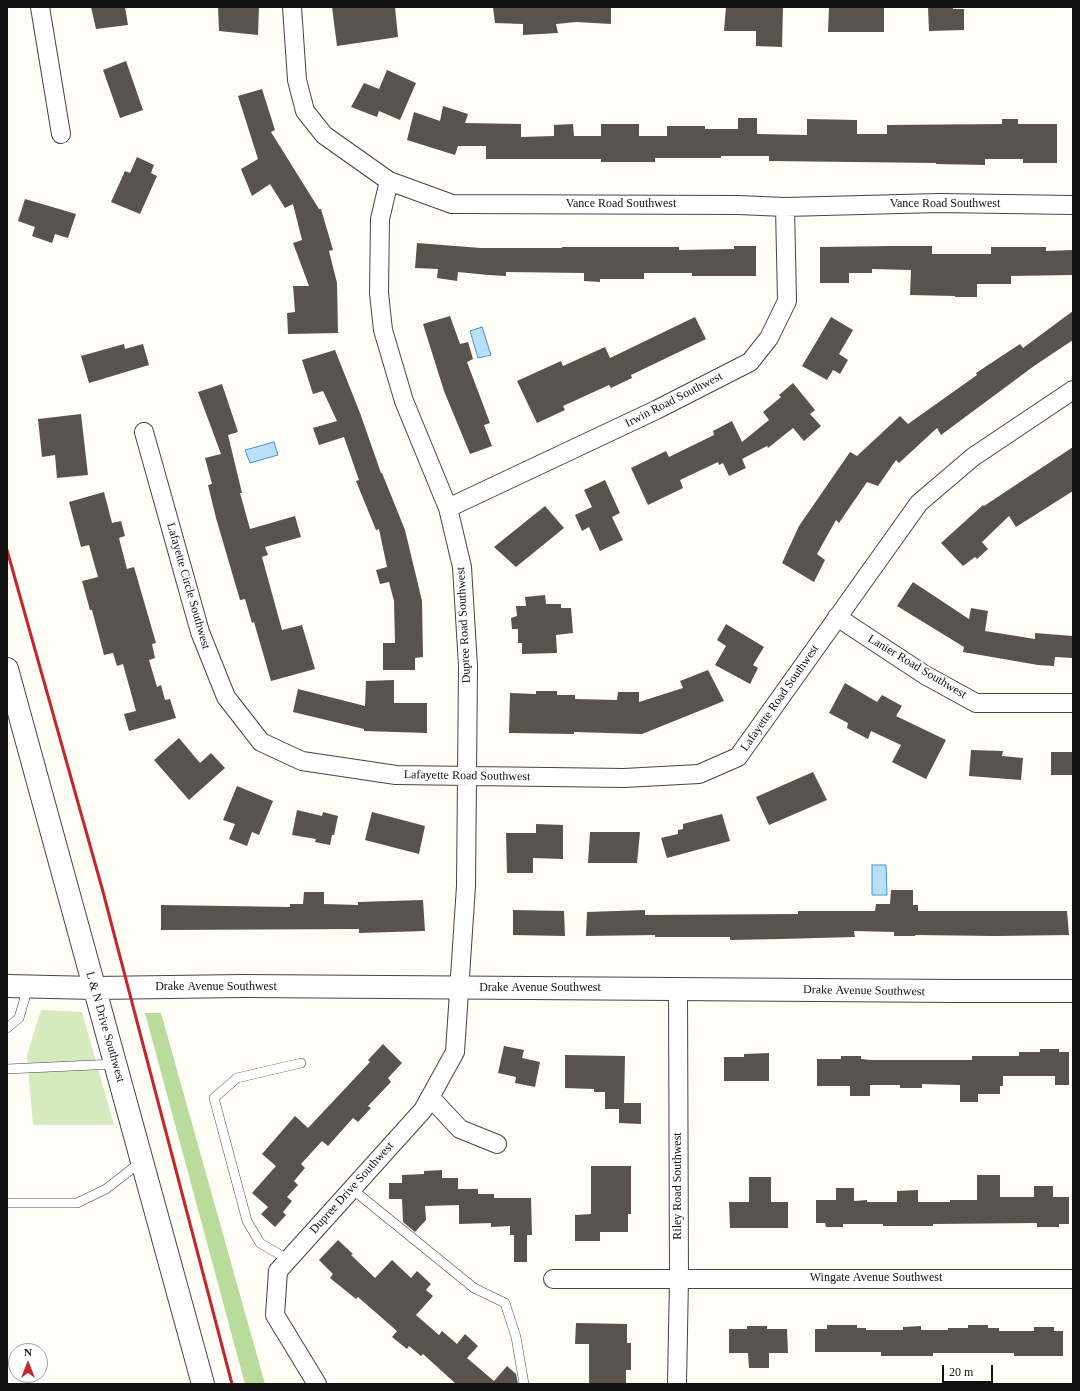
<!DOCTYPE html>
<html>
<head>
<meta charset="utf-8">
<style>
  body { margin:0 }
  #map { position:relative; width:1080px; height:1391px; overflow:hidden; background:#fffdf5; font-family:"Times New Roman",serif }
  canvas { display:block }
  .frame { position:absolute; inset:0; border:8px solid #111; pointer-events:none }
  .north { position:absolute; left:8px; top:1343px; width:40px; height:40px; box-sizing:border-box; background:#fff; border:1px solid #a0a0a0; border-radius:50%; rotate:0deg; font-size:11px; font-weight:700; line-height:16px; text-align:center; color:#111 }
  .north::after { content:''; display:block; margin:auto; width:14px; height:18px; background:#c4262e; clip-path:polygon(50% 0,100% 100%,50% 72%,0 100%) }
  .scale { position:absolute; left:942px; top:1365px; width:51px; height:18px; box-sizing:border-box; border:2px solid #111; border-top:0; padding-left:5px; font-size:12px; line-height:14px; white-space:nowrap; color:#111; -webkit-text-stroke:3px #fff; paint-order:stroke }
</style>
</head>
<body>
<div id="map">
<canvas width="1080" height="1391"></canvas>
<div class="frame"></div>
<div class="north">N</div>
<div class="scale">20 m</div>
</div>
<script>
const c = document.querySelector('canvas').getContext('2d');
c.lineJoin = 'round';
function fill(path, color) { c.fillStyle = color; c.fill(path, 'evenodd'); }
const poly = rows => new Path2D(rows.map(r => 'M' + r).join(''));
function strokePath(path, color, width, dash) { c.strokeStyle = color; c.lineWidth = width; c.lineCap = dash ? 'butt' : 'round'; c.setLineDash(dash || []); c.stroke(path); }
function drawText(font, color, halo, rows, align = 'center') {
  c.font = font + ' "Times New Roman",serif'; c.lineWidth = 4; c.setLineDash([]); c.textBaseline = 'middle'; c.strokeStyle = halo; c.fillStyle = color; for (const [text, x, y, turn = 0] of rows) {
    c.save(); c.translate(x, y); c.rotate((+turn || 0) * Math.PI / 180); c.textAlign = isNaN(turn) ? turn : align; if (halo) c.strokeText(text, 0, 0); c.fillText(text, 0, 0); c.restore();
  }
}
fill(poly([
  [41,1010,82,1012,114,1125,33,1125,27,1055]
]), '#d5ebbd');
fill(poly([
  [145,1013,161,1013,265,1384,245,1384]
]), '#b9dc9c');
const water = poly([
  [482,327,491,355,478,358,470,331,482,327],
  [274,442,278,455,250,463,245,450,274,442],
  [872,865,886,865,887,895,872,895,872,865]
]);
fill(water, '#b9e0f7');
strokePath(water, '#3f96cf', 1);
fill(poly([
  [91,7,125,7,128,25,96,29],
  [218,7,259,7,258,35,219,31],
  [332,7,395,7,398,37,337,46],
  [493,7,611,7,611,24,576,22,556,24,558,33,523,35,523,24,495,23],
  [726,7,783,7,782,47,756,46,756,31,724,31],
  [829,7,884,7,884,32,828,32],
  [928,7,953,7,953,9,964,9,964,30,929,31],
  [126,61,143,110,120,118,103,70],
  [387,70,416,83,400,120,379,111,377,117,351,107,364,83,379,89],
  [262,89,275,130,271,132,319,209,321,209,333,250,329,251,337,283,338,333,288,334,287,313,295,312,293,286,309,286,293,243,302,240,293,204,285,208,270,184,252,196,241,169,258,159,238,96],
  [443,106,468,114,465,123,521,124,521,137,554,136,554,125,573,124,574,136,601,136,601,124,639,124,639,136,667,136,667,126,705,126,705,129,738,129,738,118,757,118,757,134,807,135,807,119,857,120,857,134,887,134,887,125,1002,124,1002,119,1018,119,1018,124,1057,124,1057,163,1023,163,1023,159,985,159,985,165,936,164,936,163,769,161,769,156,721,156,721,158,655,158,655,162,601,162,601,159,486,159,486,146,458,146,455,155,407,140,414,112,440,121],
  [137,157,154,165,151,173,157,176,140,214,111,202,125,171,130,173],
  [25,199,76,214,68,238,55,234,52,243,32,236,35,227,18,221],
  [417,243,481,248,562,248,562,247,679,247,679,250,734,249,734,246,756,246,756,276,692,276,692,273,644,273,644,279,600,279,600,282,584,281,584,273,506,272,506,276,488,275,458,272,457,281,437,278,438,269,415,268],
  [892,246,932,246,932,254,991,254,991,247,1046,247,1046,251,1073,250,1073,275,1011,276,1011,284,977,284,977,297,955,297,955,296,910,295,911,270,872,269,872,273,849,273,849,283,820,283,820,247],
  [1073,311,1073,340,1034,366,941,435,937,428,899,463,896,460,878,486,867,482,839,523,836,520,817,554,825,560,814,582,782,563,799,526,850,452,857,456,900,416,908,424,977,375,976,373,1020,344,1023,348],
  [450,316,460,344,468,342,473,359,467,362,490,423,484,425,492,446,470,454,444,391,423,324],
  [695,317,706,339,631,375,632,378,611,388,609,385,563,406,565,410,537,423,517,381,561,361,563,366,605,347,610,358],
  [831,317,853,330,839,354,848,360,840,374,833,370,827,380,802,366],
  [124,344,125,349,143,344,149,365,89,383,81,356],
  [335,350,360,413,381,473,382,473,405,530,422,601,423,657,415,658,415,670,383,670,383,643,395,643,394,601,389,582,380,584,376,570,387,567,379,529,376,530,356,481,359,480,344,437,319,445,313,428,337,421,323,391,313,394,302,360],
  [793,383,815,410,810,414,821,426,804,441,793,428,768,448,767,446,742,459,746,468,729,476,723,463,719,465,718,462,680,480,683,488,648,505,631,468,666,451,669,457,714,435,713,431,732,421,742,442,769,420,763,412,781,397,779,395],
  [222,384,238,432,228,435,242,493,240,493,250,529,295,516,301,537,265,547,268,555,262,557,282,630,302,625,315,669,271,681,254,622,252,623,245,599,240,600,216,518,208,485,212,484,205,458,221,454,198,392],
  [81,414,88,475,57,478,55,455,42,457,38,419],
  [1073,447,1073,491,1016,527,1009,516,982,542,988,549,977,559,975,557,963,566,941,543,983,505,984,506],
  [605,480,620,513,612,517,623,540,600,551,589,527,582,531,575,515,592,507,584,490],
  [104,492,112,523,121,521,125,536,119,538,127,569,134,567,156,643,152,644,155,658,149,660,157,687,161,685,165,700,170,699,176,718,129,731,124,714,136,711,123,664,117,666,113,653,104,655,92,610,90,610,82,581,98,577,89,545,81,547,69,502],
  [545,506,564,528,516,567,494,547],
  [913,582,969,619,971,608,988,611,985,631,1035,639,1035,633,1073,636,1073,658,1055,657,1054,666,1038,665,963,652,964,647,897,606],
  [545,595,546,604,561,604,561,608,571,608,573,633,556,635,557,653,522,654,522,643,518,643,518,629,512,629,511,618,517,616,516,606,526,606,525,597],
  [726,624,764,647,753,665,758,668,750,684,715,665,726,646,717,640],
  [708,670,724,701,642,734,574,732,574,734,509,733,510,693,536,694,536,691,557,691,557,695,575,695,575,699,617,700,618,692,639,692,639,702,683,688,680,681],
  [394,680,394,703,427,703,427,733,364,731,364,729,293,712,298,689,365,706,366,681],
  [845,683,877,702,882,695,902,706,896,716,946,740,926,779,892,762,901,745,871,731,868,739,847,728,848,723,829,713],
  [179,738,200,763,211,753,225,768,189,800,154,760],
  [971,750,1003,751,1002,756,1023,758,1021,780,969,776],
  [1051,752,1073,752,1073,775,1051,775],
  [813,772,827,800,769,825,756,797],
  [237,786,273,801,259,835,252,832,247,846,229,839,235,824,223,820],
  [297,810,322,816,323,812,338,816,334,835,332,835,330,845,315,842,316,839,292,835],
  [372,812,425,826,419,854,365,840],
  [722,814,730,841,667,858,661,838,678,834,678,830,683,829,683,824],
  [536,824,563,825,563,859,533,858,533,873,507,873,506,833,536,833],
  [590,832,640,832,637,863,588,863],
  [891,890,913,890,913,905,918,905,918,911,1067,911,1069,935,996,936,915,935,915,936,894,936,894,932,854,931,855,937,781,939,730,940,730,937,655,937,655,935,586,936,587,912,645,910,645,915,798,914,798,911,875,911,876,904,890,904],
  [304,892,324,892,324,904,358,905,358,902,423,900,425,931,359,933,359,929,161,930,161,905,290,907,290,904,303,904],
  [513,910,564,911,565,936,513,935],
  [383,1044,402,1063,388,1078,391,1082,368,1106,371,1108,358,1122,353,1118,328,1146,322,1141,301,1164,305,1168,294,1181,298,1185,287,1197,292,1201,283,1212,286,1215,275,1227,261,1214,268,1207,252,1193,276,1166,262,1154,295,1116,308,1128,370,1062,368,1060],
  [504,1046,524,1050,522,1058,540,1062,535,1087,515,1083,516,1077,498,1073],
  [1040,1049,1059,1049,1059,1052,1069,1052,1069,1085,1055,1085,1055,1076,1003,1076,1003,1086,1000,1086,1000,1094,978,1094,978,1102,960,1102,960,1085,922,1084,922,1088,900,1088,900,1085,870,1085,870,1096,850,1096,850,1086,817,1086,817,1059,841,1059,841,1056,861,1056,861,1059,870,1060,972,1060,972,1056,1019,1056,1019,1052,1040,1052],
  [769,1053,769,1081,724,1081,724,1057,744,1057,744,1054],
  [565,1055,625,1056,624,1103,641,1103,641,1124,619,1123,619,1109,605,1109,605,1092,594,1092,594,1089,565,1088],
  [591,1166,631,1166,631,1214,628,1214,628,1232,600,1232,600,1241,575,1241,575,1215,591,1214],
  [442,1170,442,1178,458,1178,458,1189,478,1189,478,1194,494,1194,494,1198,531,1198,532,1235,527,1235,527,1262,514,1262,514,1235,510,1235,510,1226,491,1227,491,1223,459,1224,459,1205,425,1206,426,1220,415,1232,403,1222,402,1199,389,1199,389,1183,402,1183,402,1175,424,1174,424,1171],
  [977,1175,1000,1175,1000,1197,1034,1197,1034,1186,1053,1186,1053,1197,1069,1197,1069,1224,1059,1224,1059,1227,1037,1227,1037,1223,933,1224,933,1226,883,1226,883,1224,843,1224,843,1227,826,1227,825,1223,816,1223,816,1200,836,1200,836,1188,854,1188,854,1201,867,1200,867,1202,897,1202,897,1191,918,1190,918,1202,950,1202,950,1200,977,1200],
  [749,1177,771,1177,771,1202,788,1202,788,1228,730,1228,729,1202,749,1202],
  [338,1240,353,1254,351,1255,375,1278,392,1260,411,1278,417,1271,431,1284,426,1290,433,1296,416,1315,439,1335,442,1331,457,1344,465,1334,478,1346,467,1358,494,1381,507,1366,516,1374,518,1384,456,1384,423,1354,421,1356,409,1346,407,1349,392,1337,397,1331,358,1297,356,1299,330,1278,333,1274,319,1260],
  [576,1323,627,1324,627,1343,631,1343,631,1370,626,1370,626,1384,589,1384,589,1344,575,1344],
  [827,1325,857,1325,857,1328,866,1328,866,1330,903,1330,903,1327,921,1326,921,1330,948,1330,948,1328,968,1328,968,1325,988,1325,988,1328,999,1328,999,1331,1034,1331,1034,1327,1054,1327,1054,1331,1063,1331,1063,1356,1014,1356,1014,1353,933,1353,933,1356,881,1356,881,1352,815,1352,815,1329,827,1329],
  [747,1326,767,1326,767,1329,787,1329,788,1353,769,1353,769,1368,749,1368,748,1353,729,1353,729,1329,747,1329]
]), '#5a524d');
const service = poly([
  [7,1028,19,1018,28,987],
  [7,1069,115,1064],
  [352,1189,474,1288,505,1303,516,1337,524,1384],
  [7,1203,77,1203,106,1189,142,1161],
  [289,1260,260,1243,247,1221,214,1098,237,1078,301,1063]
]);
const minor = poly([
  [40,7,61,134],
  [292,7,297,80,305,111,324,135,389,181,452,204,738,205,785,207,939,203,1073,205],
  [144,432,200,632,226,697,261,742,302,761,396,775,624,778,699,774,738,757,919,503,973,457,1073,390],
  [448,508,656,410,750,362,769,338,787,301,785,207],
  [837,617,925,675,976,703,1073,703],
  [430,1097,460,1129,497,1144],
  [553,1279,1073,1279],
  [317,1384,275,1315,278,1271,423,1110,455,1052,466,886,468,666,462,567,448,508,404,401,383,330,379,293,380,219,389,181],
  [677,1384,679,1279,678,989]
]);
const tertiary = poly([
  [7,669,203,1384],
  [7,986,95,988,243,986,959,991,1073,991]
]);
strokePath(service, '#444', 10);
strokePath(minor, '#444', 20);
strokePath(tertiary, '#444', 24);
strokePath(service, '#fff', 9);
strokePath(minor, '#fff', 18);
strokePath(tertiary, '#fff', 22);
strokePath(poly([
  [7,550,102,888,232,1384]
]), '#c4262e', 3);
drawText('12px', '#111', '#fff', [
  ["Vance Road Southwest",621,204],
  ["Vance Road Southwest",945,204],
  ["Irwin Road Southwest",674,400,-27],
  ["Lafayette Circle Southwest",188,586,74],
  ["Dupree Road Southwest",464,625,-93],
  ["Lanier Road Southwest",917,667,31],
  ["Lafayette Road Southwest",780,698,-55],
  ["Lafayette Road Southwest",467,776,1],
  ["Drake Avenue Southwest",216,987],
  ["Drake Avenue Southwest",540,988],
  ["Drake Avenue Southwest",864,991,1],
  ["L & N Drive Southwest",105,1027,74],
  ["Riley Road Southwest",678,1186,-90],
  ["Dupree Drive Southwest",352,1188,-48],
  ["Wingate Avenue Southwest",876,1278]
]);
</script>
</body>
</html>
